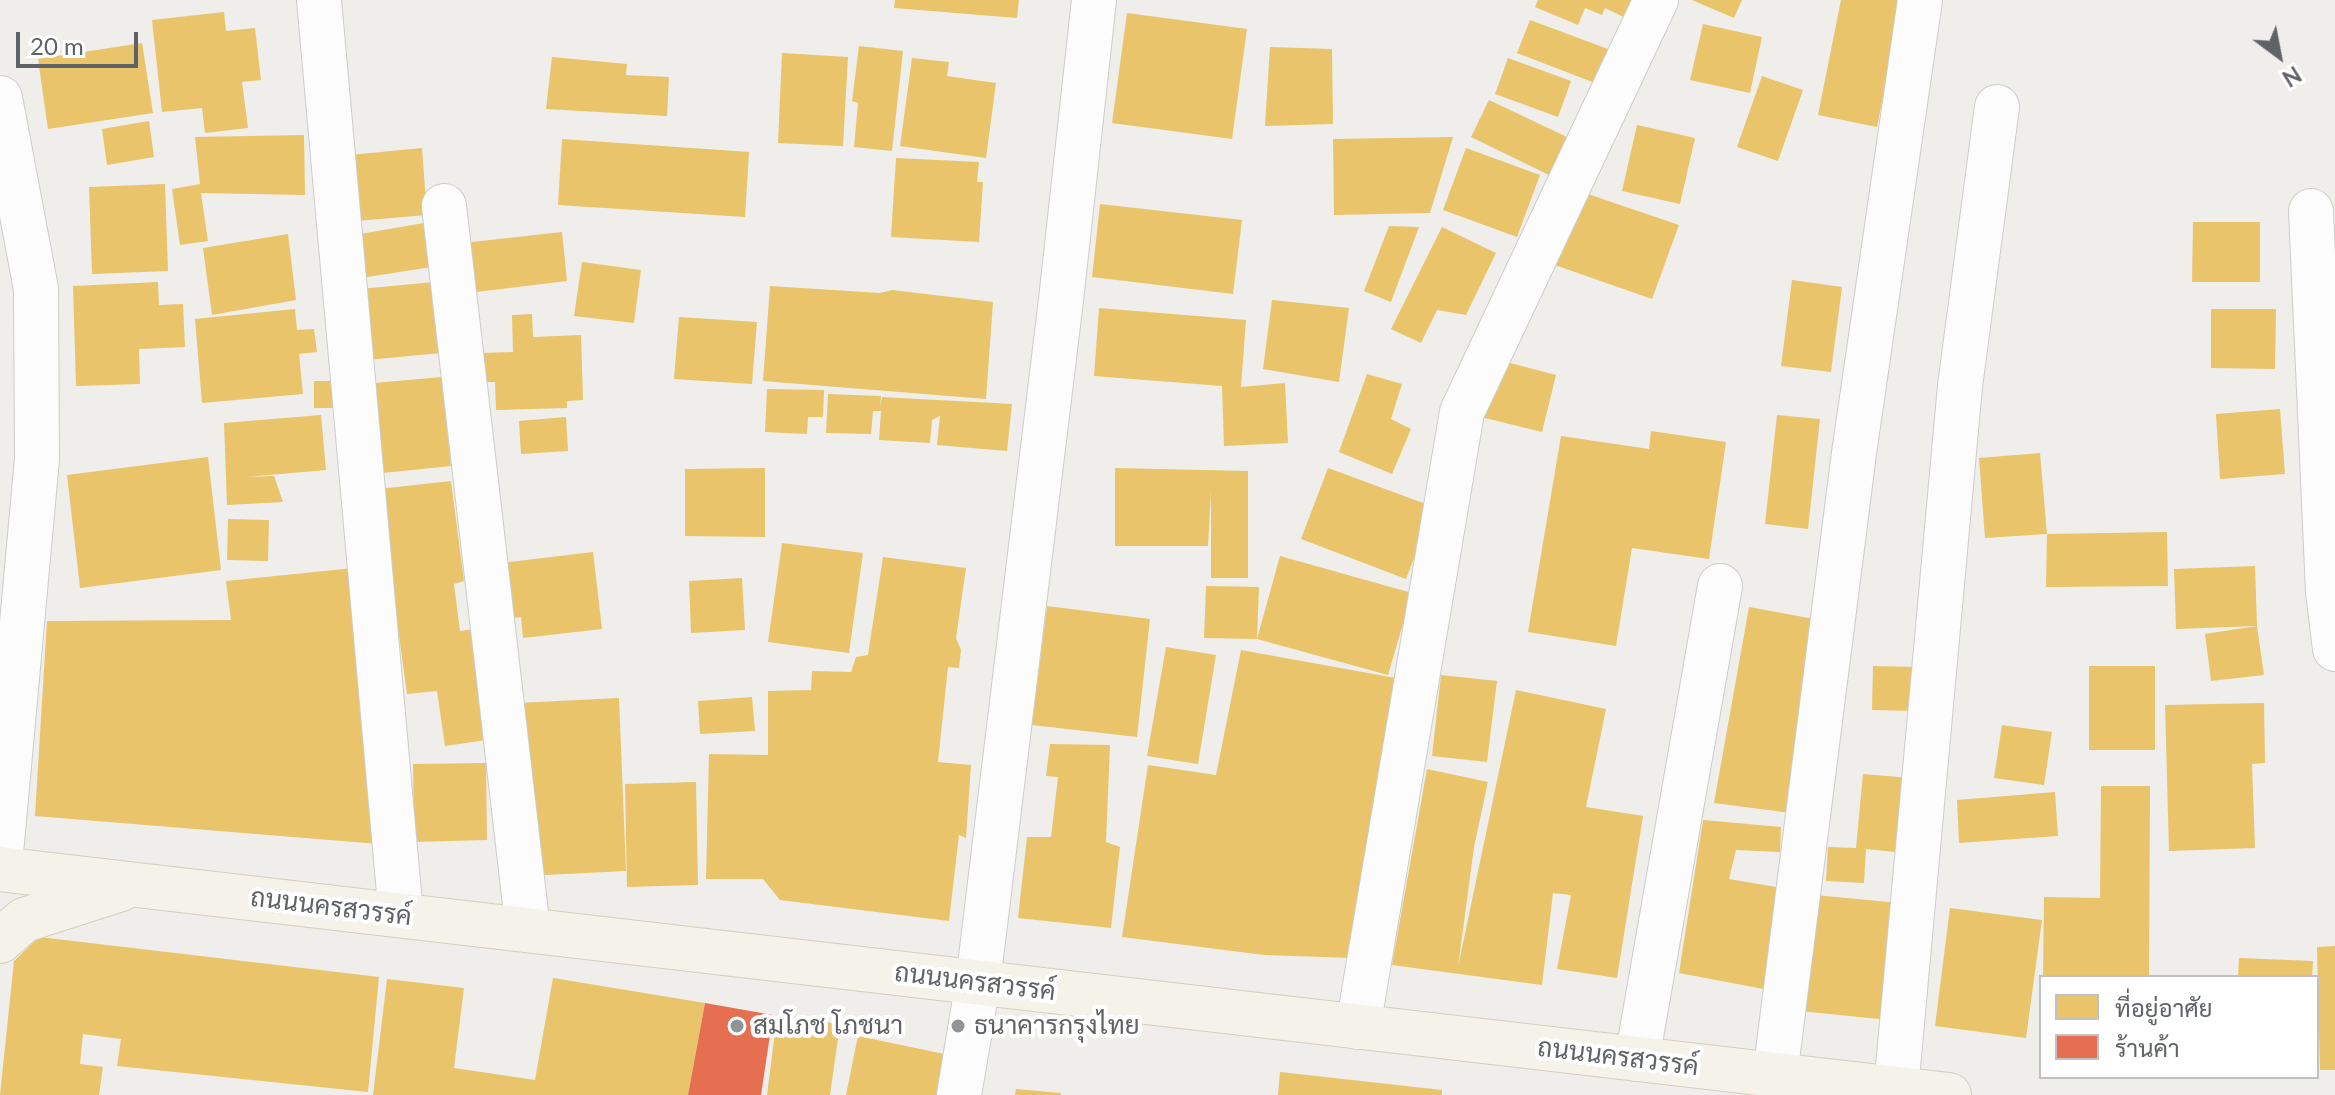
<!DOCTYPE html>
<html>
<head>
<meta charset="utf-8">
<style>
  body { margin:0 }
  #map { position:relative; width:2335px; height:1095px; overflow:hidden; background:#efeeea; font-family:Lato,Sarabun,sans-serif }
  canvas { display:block }
  .legend { position:absolute; left:2039px; top:975px; width:280px; height:104px; box-sizing:border-box; background:#fff; border:2px solid #bfc1c3; margin:0; padding:10px 14px; list-style:none; font-size:24px; color:#5f6368 }
  .legend li { display:flex; align-items:center; gap:16px; height:40px }
  .legend b { width:40px; border:2px solid #bfc1c3 }
  .north { position:absolute; left:2239px; top:16px; width:80px; height:80px; -webkit-text-stroke:6px #fff; paint-order:stroke; rotate:148deg; font-size:22px; font-weight:700; line-height:32px; text-align:center; color:#5f6368 }
  .north::after { content:''; display:block; margin:auto; width:28px; height:36px; background:#5f6368; clip-path:polygon(50% 0,100% 100%,50% 72%,0 100%) }
  .scale { position:absolute; left:16px; top:32px; width:122px; height:36px; box-sizing:border-box; border:4px solid #5f6368; border-top:0; padding-left:10px; font-size:24px; line-height:28px; white-space:nowrap; color:#5f6368; -webkit-text-stroke:6px #fff; paint-order:stroke }
</style>
</head>
<body>
<div id="map">
<canvas width="2335" height="1095"></canvas>
<ul class="legend">
<li><b style="height:22px;background:#e9c46a"></b>ที่อยู่อาศัย</li>
<li><b style="height:22px;background:#e76f51"></b>ร้านค้า</li>
</ul>
<div class="north">N</div>
<div class="scale">20 m</div>
</div>
<script>
const c = document.querySelector('canvas').getContext('2d');
c.lineJoin = 'round';
function fill(path, color) { c.fillStyle = color; c.fill(path, 'evenodd'); }
const poly = rows => new Path2D(rows.map(r => 'M' + r).join(''));
function strokePath(path, color, width, dash) { c.strokeStyle = color; c.lineWidth = width; c.lineCap = dash ? 'butt' : 'round'; c.setLineDash(dash || []); c.stroke(path); }
function drawText(font, color, halo, rows, align = 'center') {
  c.font = font + ' Lato,Sarabun,sans-serif'; c.lineWidth = 8; c.setLineDash([]); c.textBaseline = 'middle'; c.strokeStyle = halo; c.fillStyle = color; for (const [text, x, y, turn = 0] of rows) {
    c.save(); c.translate(x, y); c.rotate((+turn || 0) * Math.PI / 180); c.textAlign = isNaN(turn) ? turn : align; if (halo) c.strokeText(text, 0, 0); c.fillText(text, 0, 0); c.restore();
  }
}
fill(poly([
  [895,0,1019,0,1017,18,894,8],
  [1538,0,1638,0,1630,20,1605,8,1602,15,1585,8,1578,25,1535,7],
  [1692,0,1742,0,1734,18],
  [1841,0,1902,0,1877,127,1818,115],
  [224,12,226,31,255,28,261,80,242,82,248,128,205,133,202,108,162,112,152,20],
  [1127,13,1247,29,1232,139,1112,123],
  [1530,20,1608,49,1595,83,1517,53],
  [1703,24,1762,37,1750,93,1690,80],
  [142,43,153,113,48,129,38,59],
  [859,46,903,51,892,151,854,147,858,103,852,101],
  [1270,47,1332,49,1333,124,1265,126],
  [782,53,848,57,843,146,778,143],
  [552,57,627,64,626,75,669,77,667,116,546,109],
  [912,58,949,62,947,76,996,83,986,158,900,146],
  [1508,58,1571,81,1558,117,1495,94],
  [1762,76,1803,90,1778,161,1737,147],
  [1489,100,1569,138,1551,176,1471,137],
  [149,121,154,157,107,165,102,129],
  [1637,125,1695,138,1680,204,1622,191],
  [304,135,305,195,201,193,208,241,180,245,172,189,200,184,195,137],
  [1453,137,1430,213,1334,215,1333,139],
  [562,139,749,152,745,217,558,205],
  [422,148,427,215,356,221,350,155],
  [1466,148,1540,175,1517,237,1443,210],
  [896,158,979,162,977,182,983,182,979,242,891,237],
  [165,184,168,271,92,274,89,187],
  [1582,192,1679,225,1652,299,1555,265],
  [1100,204,1242,220,1233,294,1092,277],
  [430,222,438,266,361,278,354,235],
  [2193,222,2260,222,2260,282,2192,282],
  [1389,226,1419,227,1391,302,1364,291],
  [1442,227,1496,253,1466,315,1437,310,1421,343,1391,329],
  [562,232,567,281,468,293,463,243],
  [288,234,296,300,212,315,203,248],
  [582,262,641,270,634,323,574,316],
  [1792,280,1842,287,1831,372,1781,366],
  [158,282,159,305,183,304,185,347,139,349,140,384,76,386,73,286],
  [434,282,441,353,367,360,360,289],
  [770,286,880,293,892,290,993,302,986,399,763,381],
  [1272,300,1349,308,1339,382,1263,369],
  [1099,308,1246,320,1241,387,1285,383,1288,443,1224,446,1222,386,1094,376],
  [295,309,297,330,314,329,317,352,299,354,303,394,202,403,195,319],
  [2211,309,2276,309,2275,369,2211,368],
  [532,314,533,337,581,335,583,400,567,401,567,408,496,410,495,382,482,382,481,353,513,352,512,315],
  [679,317,757,322,752,384,674,379],
  [1495,359,1556,375,1542,432,1481,417],
  [1367,374,1402,384,1391,419,1411,429,1392,474,1339,452],
  [442,377,451,466,383,473,374,383],
  [314,381,332,381,333,408,314,408],
  [767,389,824,390,823,417,808,417,807,434,765,432],
  [828,394,881,396,880,408,882,397,1012,404,1007,451,937,445,940,416,932,420,930,443,879,440,881,411,873,411,871,434,826,433],
  [2280,409,2285,474,2220,479,2216,414],
  [321,415,326,470,246,477,274,476,283,502,227,505,224,423],
  [1777,415,1820,419,1808,529,1765,524],
  [566,417,568,451,521,454,519,421],
  [1651,431,1726,442,1709,559,1632,548,1616,646,1528,632,1561,436,1649,449],
  [2040,453,2047,534,1985,538,1979,458],
  [208,457,221,570,80,588,67,475],
  [765,468,765,537,685,536,685,469],
  [1115,468,1248,471,1248,578,1211,578,1211,491,1208,546,1115,546],
  [1328,468,1434,507,1406,579,1301,539],
  [451,481,464,581,454,584,460,631,473,629,486,740,445,746,437,691,407,694,379,489],
  [228,519,269,520,268,561,227,560],
  [2167,532,2168,586,2046,587,2047,534],
  [782,543,863,553,849,653,768,642],
  [593,552,602,629,523,638,521,617,500,620,493,564],
  [1280,556,1412,593,1388,675,1257,639,1204,638,1206,586,1259,587,1257,639],
  [883,557,966,568,956,638,961,650,959,668,948,667,938,762,971,765,966,838,959,835,949,921,780,900,763,879,706,879,709,754,768,755,768,691,811,690,812,671,851,672,856,657,868,655],
  [2255,566,2257,626,2176,629,2174,569],
  [354,568,379,844,35,816,47,621,231,620,226,581],
  [742,578,745,630,691,633,689,581],
  [1047,606,1150,619,1137,737,1032,725],
  [1749,607,1825,621,1791,813,1714,803],
  [2257,626,2264,675,2211,681,2205,634],
  [1166,647,1216,655,1198,764,1147,756],
  [1241,650,1401,679,1353,958,1264,955,1122,937,1148,765,1216,775],
  [1873,666,1916,667,1915,711,1872,710],
  [2089,666,2155,666,2155,750,2089,750],
  [1441,675,1497,681,1487,762,1432,756],
  [1516,690,1606,709,1586,807,1643,816,1617,978,1557,969,1571,895,1553,893,1542,985,1392,965,1427,769,1488,782,1474,847,1458,967],
  [752,697,755,731,700,734,698,701],
  [619,698,626,871,525,876,518,703],
  [2264,703,2265,763,2252,764,2255,848,2169,851,2165,705],
  [2002,725,2052,732,2044,785,1994,778],
  [1050,744,1110,745,1106,842,1120,847,1111,928,1018,918,1027,837,1051,837,1058,777,1046,776],
  [486,763,487,840,414,842,413,764],
  [1863,774,1922,779,1915,854,1866,849,1864,883,1826,881,1828,847,1856,848],
  [696,782,698,885,627,887,625,784],
  [2101,786,2150,786,2149,977,2043,977,2044,897,2100,898],
  [2055,792,2058,836,1959,843,1957,800],
  [1703,820,1781,827,1780,852,1736,850,1729,879,1794,890,1774,991,1679,973],
  [1804,894,1910,904,1898,1021,1791,1010],
  [1950,908,2042,920,2026,1038,1935,1026],
  [39,937,379,977,368,1092,117,1066,121,1039,83,1034,80,1064,103,1067,99,1095,0,1095,14,961],
  [2335,946,2335,1070,2320,1070,2317,947],
  [2239,958,2313,961,2312,977,2238,977],
  [553,978,705,1003,688,1095,373,1095,387,979,464,988,454,1068,535,1080],
  [777,1016,840,1024,830,1095,767,1095],
  [858,1036,949,1055,940,1095,846,1095],
  [1280,1072,1442,1090,1442,1095,1278,1095],
  [1016,1089,1061,1093,1061,1095,1015,1095]
]), '#e9c46a');
fill(poly([
  [705,1003,773,1015,761,1095,688,1095]
]), '#e76f51');
const street = poly([
  [319,0,401,915],
  [0,98,36,289,37,459,0,864],
  [444,206,528,930],
  [2311,211,2328,592,2335,649],
  [1358,1027,1462,412,1656,0],
  [1637,1059,1720,586],
  [1775,1075,1854,453,1920,0],
  [1896,1089,1960,386,1997,107],
  [959,1095,978,982,1061,300,1094,0]
]);
const primary = poly([
  [0,869,1949,1095],
  [0,941,24,920,121,889]
]);
strokePath(street, '#cbcccc', 46);
strokePath(primary, '#d7ceb8', 46);
strokePath(street, '#fdfcfc', 44);
strokePath(primary, '#f4f2e9', 44);
for (const [x, y, r, color] of [
  [737,1026,8,"#919496"],
  [958,1026,8,"#919496"]
]) { const dot = new Path2D(); dot.arc(x, y, r, 0, 2 * Math.PI); c.fillStyle = color; c.fill(dot); strokePath(dot, '#fff', 3); }
drawText('26px', '#5f6368', '#fff', [
  ["ถนนนครสวรรค์",331,907,7],
  ["ถนนนครสวรรค์",975,982,7],
  ["ถนนนครสวรรค์",1618,1057,7]
]);
drawText('26px', '#5f6368', '#fff', [
  ["สมโภช โภชนา",753,1026],
  ["ธนาคารกรุงไทย",974,1026]
], 'left');
</script>
</body>
</html>
